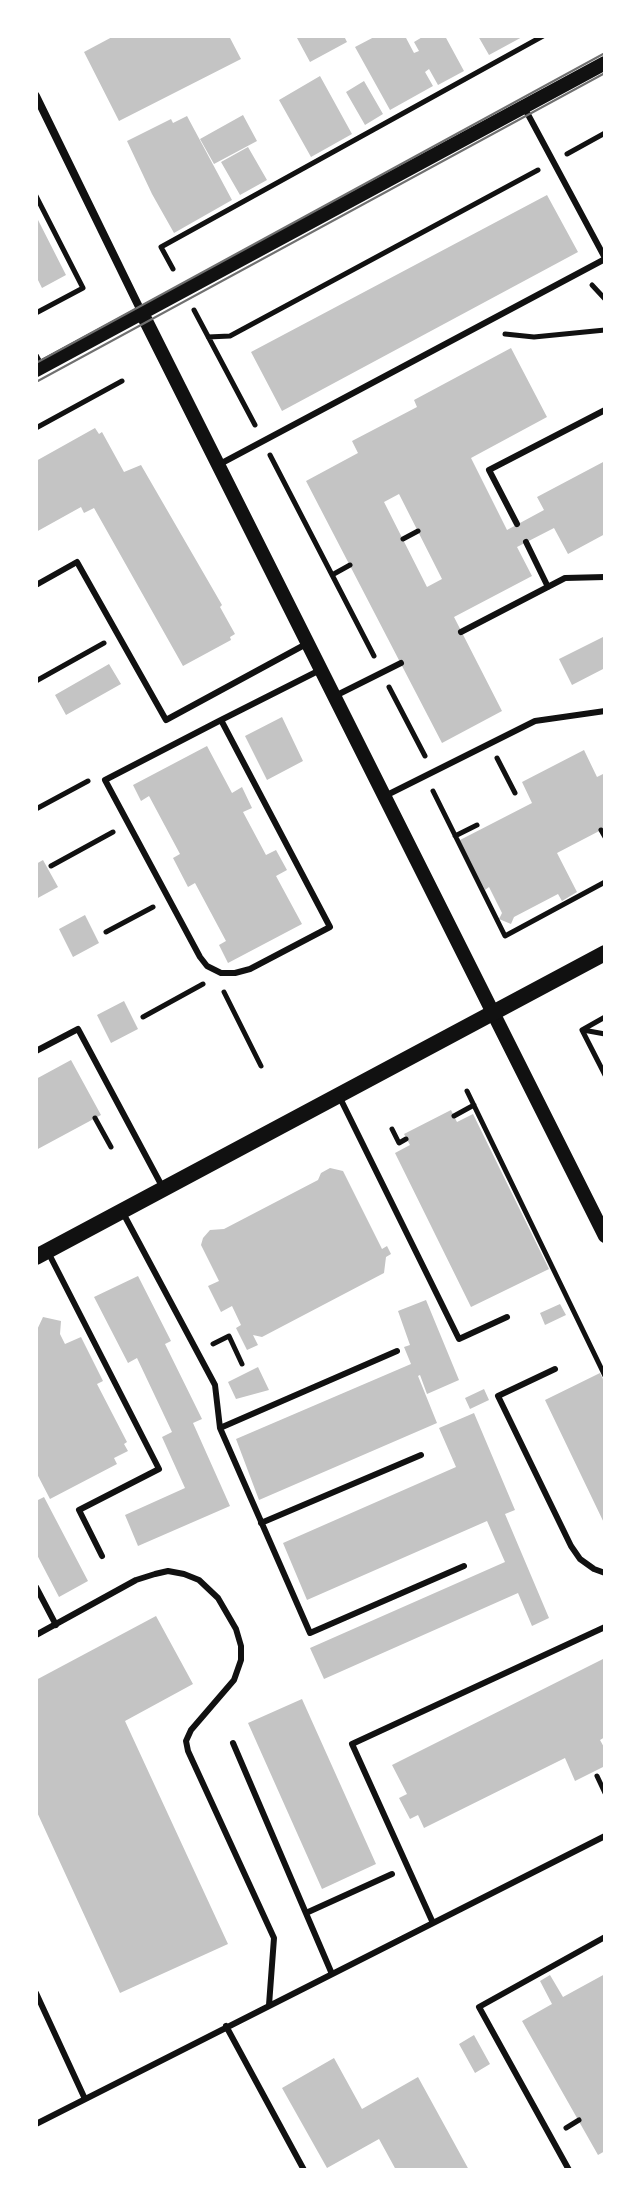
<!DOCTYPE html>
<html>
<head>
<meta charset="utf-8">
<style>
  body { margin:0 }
  #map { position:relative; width:641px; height:2206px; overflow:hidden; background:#fff; font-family:"PT Sans Narrow",sans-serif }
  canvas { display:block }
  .frame { position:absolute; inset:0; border:38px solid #fff; pointer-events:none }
</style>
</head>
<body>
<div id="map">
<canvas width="641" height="2206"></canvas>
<div class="frame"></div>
</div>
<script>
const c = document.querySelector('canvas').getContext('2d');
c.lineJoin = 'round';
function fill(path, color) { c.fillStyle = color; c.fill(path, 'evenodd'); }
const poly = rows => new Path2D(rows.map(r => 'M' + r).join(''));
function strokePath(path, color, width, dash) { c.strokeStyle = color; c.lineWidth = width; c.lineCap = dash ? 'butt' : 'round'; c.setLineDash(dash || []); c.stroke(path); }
fill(poly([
  [114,36,229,36,241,59,119,121,84,52],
  [300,36,344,36,347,42,310,62,297,38],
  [376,36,405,36,414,53,419,51,414,42,424,36,445,36,464,71,438,85,429,69,425,72,433,86,390,110,355,47],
  [478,36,524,36,489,55],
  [320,76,352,134,311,157,279,100],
  [364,81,383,114,365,125,346,92],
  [243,115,257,141,214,164,200,139],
  [187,116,232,200,174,233,152,194,127,141,171,119,173,123],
  [248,147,267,180,240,195,221,162],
  [547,195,578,252,282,411,251,352],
  [36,216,66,275,42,288,36,276],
  [511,348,547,417,471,458,507,530,544,510,537,497,605,461,605,534,568,554,554,528,517,547,532,576,454,617,502,711,442,743,306,481,358,453,352,441,417,407,414,400],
  [399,494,442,579,427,587,384,502],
  [95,428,99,434,102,432,124,472,141,465,222,605,220,607,235,634,230,637,231,640,183,666,94,508,84,513,81,507,36,532,36,461],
  [603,637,605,642,605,668,572,685,559,659],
  [109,664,121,684,66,715,55,695],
  [282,717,303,761,267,780,245,736],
  [207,746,232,793,242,787,252,808,243,812,266,855,276,850,287,870,276,876,302,924,228,963,219,945,226,941,195,883,188,887,173,858,180,854,149,796,141,801,133,785],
  [584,750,597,777,605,773,605,828,557,853,577,892,562,901,558,894,514,917,511,924,499,919,502,913,489,887,485,890,460,840,532,803,522,782],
  [43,860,58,887,36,899,36,864],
  [85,915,99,943,73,957,59,929],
  [124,1001,138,1029,111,1043,97,1015],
  [71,1060,101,1115,36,1150,36,1079],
  [451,1110,457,1122,473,1114,549,1269,471,1307,395,1153,410,1145,404,1134],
  [330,1168,343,1171,382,1249,387,1246,391,1254,386,1257,384,1273,262,1337,253,1335,258,1345,247,1350,236,1328,241,1325,232,1306,221,1312,208,1286,219,1281,201,1245,203,1238,210,1230,224,1229,318,1180,321,1173],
  [138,1276,171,1341,165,1344,202,1419,193,1423,230,1506,138,1546,125,1515,185,1488,162,1437,172,1432,137,1358,128,1363,94,1297],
  [426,1300,459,1380,427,1394,420,1375,418,1376,437,1423,259,1500,236,1439,411,1364,404,1347,410,1345,398,1311],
  [560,1304,566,1315,545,1325,540,1313],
  [43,1317,61,1321,60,1334,65,1344,81,1337,103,1381,97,1384,127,1442,124,1444,128,1451,114,1458,117,1464,50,1499,36,1472,36,1332],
  [258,1367,269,1390,236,1399,228,1382],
  [600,1373,605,1383,605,1525,545,1400],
  [484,1389,489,1400,470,1409,465,1398],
  [474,1413,515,1510,505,1514,549,1618,532,1626,518,1593,324,1679,310,1648,505,1562,487,1521,307,1600,283,1543,456,1467,439,1428],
  [44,1497,88,1581,59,1597,36,1553,36,1501],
  [156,1616,193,1684,125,1721,228,1944,120,1993,36,1810,36,1680],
  [605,1658,605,1737,600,1740,605,1749,605,1766,575,1781,565,1758,424,1828,418,1815,410,1819,399,1798,407,1794,392,1765],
  [302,1699,376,1864,322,1889,248,1723],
  [605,1974,605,2151,598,2155,522,2021,552,2004,540,1981,550,1975,563,1997],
  [474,2035,490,2064,475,2073,459,2044],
  [334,2058,362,2109,418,2077,469,2170,396,2170,379,2139,327,2168,282,2088]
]), '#c4c4c4');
strokePath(poly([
  [567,154,605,133],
  [36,196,83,288,36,313],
  [173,269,161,247,543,36],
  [592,285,605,299],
  [194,310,255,425],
  [505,334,534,337,605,330],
  [208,337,230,336,538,170],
  [36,428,122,381],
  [270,455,374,656],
  [403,539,418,531],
  [332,575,350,565],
  [36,681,104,643],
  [389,687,425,756],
  [497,758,515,793],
  [433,791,505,936,605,882],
  [36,809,88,781],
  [601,830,605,837],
  [455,836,477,825],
  [51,866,113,832],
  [106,932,153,907],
  [224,992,261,1066],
  [143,1017,203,984],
  [582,1030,605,1075],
  [582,1030,605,1017],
  [583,1030,605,1034],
  [467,1091,605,1376],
  [454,1116,474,1105],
  [95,1118,111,1147],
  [392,1129,399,1143,406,1139],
  [213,1344,229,1336,242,1364],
  [597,1776,605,1793],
  [566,2128,579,2120]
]), '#111', 5);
strokePath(poly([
  [524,107,605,258],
  [36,356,42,367],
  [220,464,605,259],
  [517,524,489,470,605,410],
  [526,542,548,587],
  [36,585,77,562,166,720,308,643],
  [461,632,565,578,605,577],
  [335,696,401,663],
  [221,720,105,780,200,957,207,966,221,973,235,973,250,969,330,927,221,720,320,670],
  [385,796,535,721,605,711],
  [36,1051,78,1029,163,1188],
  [339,1096,459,1339,507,1317],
  [122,1211,215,1385,220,1428,310,1633,464,1566],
  [49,1254,159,1469,79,1510,102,1556],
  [555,1369,498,1396,571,1546,580,1559,594,1569,605,1573],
  [220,1428,397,1351],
  [261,1523,421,1455],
  [36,1587,56,1625],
  [36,1635,136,1580,155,1574,168,1571,184,1574,199,1580,218,1598,236,1629,241,1646,241,1660,234,1680,191,1730,186,1741,188,1751,274,1938,269,2005],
  [233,1743,332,1974],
  [306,1913,392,1874],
  [433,1923,352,1744,605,1627],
  [36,1993,85,2099],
  [226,2026,304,2170],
  [36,2124,605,1836],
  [569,2170,479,2007,605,1937]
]), '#111', 6);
strokePath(poly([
  [36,96,142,313]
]), '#111', 8);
strokePath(poly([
  [142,313,605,1236],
  [36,370,605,63]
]), '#111', 14);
strokePath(poly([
  [36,1257,605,953]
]), '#111', 16);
strokePath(poly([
  [36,363,605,53],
  [36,382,605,73]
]), '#707070', 2);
</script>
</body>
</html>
